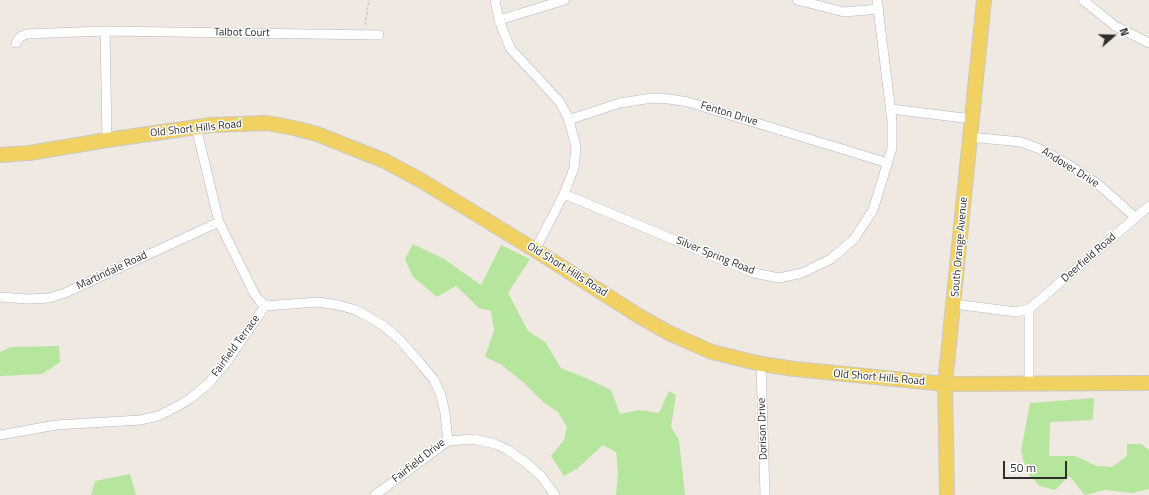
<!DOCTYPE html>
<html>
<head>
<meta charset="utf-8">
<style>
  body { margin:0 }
  #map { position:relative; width:1149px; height:495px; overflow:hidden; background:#efe9e1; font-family:"Titillium Web",sans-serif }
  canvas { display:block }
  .north { position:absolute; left:1093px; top:16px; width:40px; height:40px; -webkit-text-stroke:3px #fff; paint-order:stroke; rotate:70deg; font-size:11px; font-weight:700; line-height:16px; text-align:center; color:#2e2e2e }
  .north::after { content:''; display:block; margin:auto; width:14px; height:18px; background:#2e2e2e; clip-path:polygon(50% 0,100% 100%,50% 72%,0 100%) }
  .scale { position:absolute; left:1003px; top:461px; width:64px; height:18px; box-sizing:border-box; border:2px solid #2e2e2e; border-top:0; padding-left:5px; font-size:12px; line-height:14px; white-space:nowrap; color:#2e2e2e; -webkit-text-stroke:3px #fff; paint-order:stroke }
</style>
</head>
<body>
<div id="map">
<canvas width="1149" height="495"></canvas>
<div class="north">N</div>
<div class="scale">50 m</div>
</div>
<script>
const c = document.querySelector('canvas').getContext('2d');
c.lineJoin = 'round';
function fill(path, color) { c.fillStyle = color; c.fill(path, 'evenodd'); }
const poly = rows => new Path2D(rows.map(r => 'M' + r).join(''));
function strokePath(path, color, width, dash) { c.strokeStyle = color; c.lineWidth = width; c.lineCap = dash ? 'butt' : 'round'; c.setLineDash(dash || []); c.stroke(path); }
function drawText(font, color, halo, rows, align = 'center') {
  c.font = font + ' "Titillium Web",sans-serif'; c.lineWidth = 3; c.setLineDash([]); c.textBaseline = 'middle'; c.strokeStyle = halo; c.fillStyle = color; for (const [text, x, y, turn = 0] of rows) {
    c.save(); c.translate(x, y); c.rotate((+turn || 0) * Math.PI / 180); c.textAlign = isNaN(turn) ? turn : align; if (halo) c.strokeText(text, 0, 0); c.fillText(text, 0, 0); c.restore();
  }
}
fill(poly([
  [413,244,444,259,481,285,501,245,530,259,508,293,528,331,545,342,561,368,588,379,611,390,620,414,639,410,659,413,669,391,676,395,671,427,679,440,685,495,616,495,618,474,616,452,603,445,578,468,564,476,551,456,564,440,567,427,558,412,543,402,524,383,502,365,485,357,494,330,491,311,479,308,456,286,437,297,413,277,405,259],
  [59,346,60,362,42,374,0,376,0,352,11,347],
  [1094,398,1093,420,1050,422,1049,456,1075,456,1097,466,1112,467,1127,456,1127,444,1141,444,1149,450,1149,489,1133,493,1105,490,1085,495,1069,476,1055,490,1040,486,1027,473,1021,451,1030,403],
  [130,474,136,495,91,495,95,481]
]), '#b6e59e');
const street = poly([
  [495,0,499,20,510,48,559,101,568,117,576,146,574,168,564,194,535,250],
  [797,0,844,12,879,9],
  [1083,0,1115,26,1149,43],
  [499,20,565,0],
  [105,31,107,140],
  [16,43,20,37,26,34,105,31,379,35],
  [891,109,972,119],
  [568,120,620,103,652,98,669,99,688,102,888,163],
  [196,127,219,222,254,293,259,300,265,306],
  [970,137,1021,142,1040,149,1069,165,1099,185,1136,218],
  [564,194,754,273,779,278,802,273,831,259,854,239,873,210,892,148,892,121,877,0],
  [0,297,28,299,49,298,65,293,219,222],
  [954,304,1016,312,1029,309,1149,206],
  [265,306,318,302,338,305,356,310,384,326,399,339,420,363,434,380,441,395,445,413,448,441,375,495],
  [1029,309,1029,384],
  [761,364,765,495],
  [0,435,56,425,140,420,158,416,178,406,191,398,208,384,226,363,265,306],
  [448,441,474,439,495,444,508,450,525,462,541,476,555,495]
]);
const primary = poly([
  [0,155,29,153,107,140,211,125,267,123,294,128,317,134,385,161,422,181,535,250,639,316,669,333,712,352,761,364,795,369,945,384,1149,383],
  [947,495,945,384,984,0]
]);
strokePath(street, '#b4b7c1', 10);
strokePath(primary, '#c9c9c9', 16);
strokePath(poly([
  [365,25,369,0]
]), '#c9c9c9', 1.5, [3, 2]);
strokePath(street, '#fff', 9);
strokePath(primary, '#f2d163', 14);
drawText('11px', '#2e2e2e', '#fff', [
  ["Talbot Court",242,33,1],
  ["Fenton Drive",729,114,17],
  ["Old Short Hills Road",196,129,-6],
  ["Andover Drive",1070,168,32],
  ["South Orange Avenue",960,247,-85],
  ["Silver Spring Road",715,256,22],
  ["Deerfield Road",1089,258,-41],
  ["Old Short Hills Road",567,270,32],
  ["Martindale Road",112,271,-25],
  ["Fairfield Terrace",236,346,-54],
  ["Old Short Hills Road",879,378,5],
  ["Dorison Drive",763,429,-92],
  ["Fairfield Drive",419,461,-38]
]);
</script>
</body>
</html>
